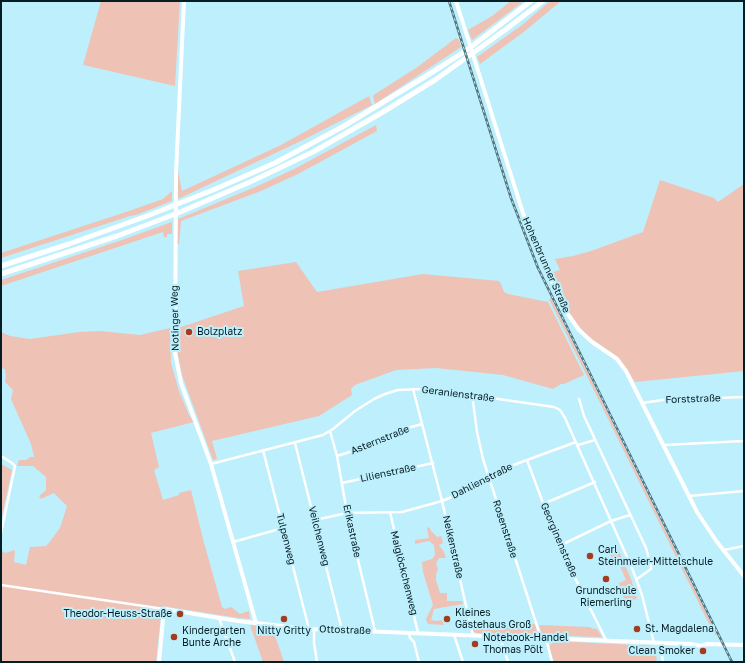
<!DOCTYPE html>
<html>
<head>
<meta charset="utf-8">
<style>
  body { margin:0 }
  #map { position:relative; width:745px; height:663px; overflow:hidden; background:#beeffc; font-family:"Golos Text",sans-serif }
  canvas { display:block }
  .frame { position:absolute; inset:0; border:2px solid #051e24; pointer-events:none }
</style>
</head>
<body>
<div id="map">
<canvas width="745" height="663"></canvas>
<div class="frame"></div>
</div>
<script>
const c = document.querySelector('canvas').getContext('2d');
c.lineJoin = 'round';
function fill(path, color) { c.fillStyle = color; c.fill(path, 'evenodd'); }
const poly = rows => new Path2D(rows.map(r => 'M' + r).join(''));
function strokePath(path, color, width, dash) { c.strokeStyle = color; c.lineWidth = width; c.lineCap = dash ? 'butt' : 'round'; c.setLineDash(dash || []); c.stroke(path); }
function drawText(font, color, halo, rows, align = 'center') {
  c.font = font + ' "Golos Text",sans-serif'; c.lineWidth = 4; c.setLineDash([]); c.textBaseline = 'middle'; c.strokeStyle = halo; c.fillStyle = color; for (const [text, x, y, turn = 0] of rows) {
    c.save(); c.translate(x, y); c.rotate((+turn || 0) * Math.PI / 180); c.textAlign = isNaN(turn) ? turn : align; if (halo) c.strokeText(text, 0, 0); c.fillText(text, 0, 0); c.restore();
  }
}
fill(poly([
  [101,1,180,1,175,86,83,65],
  [511,1,524,1,472,40,468,30,492,16],
  [550,1,561,1,525,31,480,64,477,57,522,25],
  [456,38,459,40,461,47,375,104,373,96,375,94,416,68],
  [369,96,372,105,303,140,178,199,178,171,182,191,281,145],
  [376,125,377,131,298,174,261,191,181,221,179,244,177,244,178,219,260,185,296,168],
  [660,180,714,198,718,202,744,184,744,371,635,382,627,370,618,357,589,337,572,319,550,273,560,270,555,259,573,256,591,251,643,232],
  [172,191,172,201,136,215,130,216,1,258,1,253,126,212,163,199],
  [172,222,172,234,167,234,167,237,164,237,163,232,1,286,1,280,119,241],
  [296,262,317,292,423,274,499,281,501,284,504,292,508,294,548,302,584,375,564,384,561,384,553,389,503,375,436,368,396,370,355,385,351,389,352,395,319,416,212,441,217,459,213,460,182,375,178,356,178,328,244,306,238,271],
  [551,298,717,635,715,635,711,626,710,626,549,299],
  [170,328,171,363,179,391,189,415,194,422,151,433,159,467,154,470,163,500,179,495,179,493,191,490,203,539,222,607,225,609,231,607,240,614,249,611,250,619,238,618,162,606,156,662,1,662,1,550,5,553,15,550,14,562,26,565,30,547,46,546,48,544,60,528,67,506,54,493,41,499,39,496,46,490,46,477,33,466,17,466,19,460,26,460,30,457,34,457,31,444,11,399,13,390,5,382,6,376,5,369,1,368,1,332,10,336,30,339,79,332,100,331,140,335],
  [1,464,12,470,1,521],
  [429,527,431,531,437,537,441,536,443,543,439,545,444,552,446,558,439,558,436,563,438,569,436,575,436,580,440,593,447,593,447,601,462,601,463,604,434,609,431,620,437,621,442,620,444,625,428,624,426,619,433,605,423,572,422,562,432,559,435,555,434,545,429,541,415,544,415,540,429,538,427,528],
  [618,549,631,579,637,599,625,602,619,583,626,580,619,564,621,562,614,565,610,553],
  [472,622,535,624,538,634,533,635,478,634,473,631],
  [250,625,272,627,284,662,263,662],
  [539,625,590,627,591,628,597,629,602,637,597,637,543,635,542,635],
  [554,641,654,646,657,660,651,662,554,662,550,649,550,645]
]), '#efc2b6');
strokePath(poly([
  [413,389,442,501,473,636],
  [472,394,477,432,483,459,541,638],
  [579,399,584,416,646,548,651,565,651,569,637,579],
  [643,403,662,400,744,397],
  [330,431,337,456,348,518,375,631],
  [295,443,342,630],
  [578,445,595,440],
  [664,445,744,441],
  [263,450,309,629],
  [1,456,12,463,15,466,1,533],
  [337,456,359,449,397,431,422,424],
  [527,460,559,546,606,640],
  [211,464,323,435,333,429,355,411,374,399,385,394,398,390,422,389,443,391,554,407,560,410,565,418,632,568,642,595,654,643],
  [342,483,433,463],
  [689,496,744,491],
  [543,504,595,482],
  [390,512,418,633],
  [315,520,347,513,402,512,442,501,466,491,508,467,576,442],
  [233,542,283,528],
  [559,546,611,521,630,515],
  [724,550,744,546],
  [1,585,164,609],
  [219,618,235,662],
  [314,630,314,643,317,662],
  [409,633,410,638,414,642,419,662],
  [454,635,463,662],
  [500,637,508,662],
  [546,639,552,662],
  [660,643,663,662]
]), '#fff', 2.5);
strokePath(poly([
  [184,1,176,173,175,353,181,383,211,464,256,623],
  [456,1,523,213,541,258,565,310,579,330,592,342,617,359,626,371,697,512,717,542,744,576],
  [706,644,744,645],
  [159,662,164,609,238,621,309,629,691,644,701,646,708,644]
]), '#fff', 4);
strokePath(poly([
  [1,266,69,244,147,216,213,190,275,163,344,126,431,73,467,50,531,1],
  [1,274,117,236,178,213,250,182,313,152,383,112,435,80,505,30,543,1]
]), '#fff', 5);
const rail = poly([
  [449,1,511,198,538,268,732,662]
]);
strokePath(rail, '#52757e', 2.5);
strokePath(rail, '#beeffc', 1, [3]);
for (const [x, y, r, color] of [
  [189,332,4,"#a33b1e"],
  [590,556,4,"#a33b1e"],
  [606,579,4,"#a33b1e"],
  [180,614,4,"#a33b1e"],
  [284,619,4,"#a33b1e"],
  [447,619,4,"#a33b1e"],
  [637,629,4,"#a33b1e"],
  [174,637,4,"#a33b1e"],
  [475,644,4,"#a33b1e"],
  [703,651,4,"#a33b1e"]
]) { const dot = new Path2D(); dot.arc(x, y, r, 0, 2 * Math.PI); c.fillStyle = color; c.fill(dot); strokePath(dot, '#beeffc', 1.5); }
drawText('10px', '#051e24', '#beeffc', [
  ["Hohenbrunner Straße",546,265,66],
  ["Notinger Weg",175,318,-91],
  ["Geranienstraße",458,394,7],
  ["Forststraße",693,399,-2],
  ["Asternstraße",380,440,-22],
  ["Lilienstraße",388,473,-12],
  ["Dahlienstraße",482,481,-27],
  ["Rosenstraße",505,529,72],
  ["Erikastraße",352,531,78],
  ["Veilchenweg",319,536,76],
  ["Tulpenweg",286,539,76],
  ["Georginenstraße",559,540,67],
  ["Nelkenstraße",453,547,77],
  ["Maiglöckchenweg",404,573,76],
  ["Ottostraße",345,630,2]
]);
drawText('10px', '#051e24', '#beeffc', [
  ["Bolzplatz",197,332],
  ["Carl",598,550],
  ["Steinmeier-Mittelschule",598,562],
  ["Grundschule",606,591,"center"],
  ["Riemerling",606,603,"center"],
  ["Kleines",455,613],
  ["Gästehaus Groß",455,625],
  ["Theodor-Heuss-Straße",172,614,"right"],
  ["St. Magdalena",645,629],
  ["Kindergarten",182,631],
  ["Bunte Arche",182,643],
  ["Nitty Gritty",284,631,"center"],
  ["Notebook-Handel",483,638],
  ["Thomas Pölt",483,650],
  ["Clean Smoker",695,651,"right"]
], 'left');
</script>
</body>
</html>
